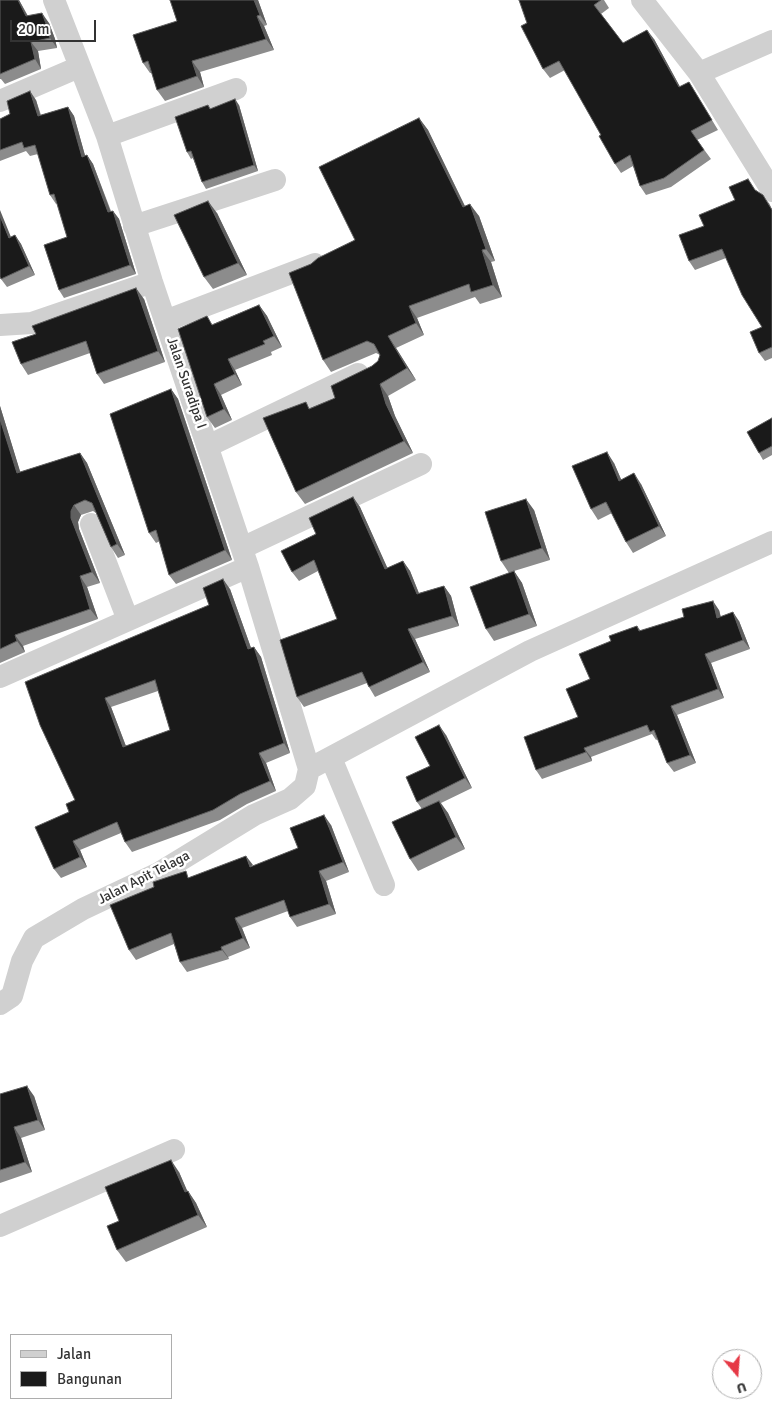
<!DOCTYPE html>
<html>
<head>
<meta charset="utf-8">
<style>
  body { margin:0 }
  #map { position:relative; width:772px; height:1409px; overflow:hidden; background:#fff; font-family:Signika,sans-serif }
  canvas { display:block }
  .legend { position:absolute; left:10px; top:1334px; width:162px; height:65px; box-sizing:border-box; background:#fff; border:1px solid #adadad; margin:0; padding:6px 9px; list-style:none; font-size:15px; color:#333 }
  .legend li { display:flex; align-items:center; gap:10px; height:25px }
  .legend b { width:25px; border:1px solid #adadad }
  .north { position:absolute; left:712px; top:1349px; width:50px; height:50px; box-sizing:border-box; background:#fff; border:1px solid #adadad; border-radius:50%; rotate:162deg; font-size:14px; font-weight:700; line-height:20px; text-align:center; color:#333 }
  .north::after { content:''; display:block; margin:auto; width:18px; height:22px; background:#e63946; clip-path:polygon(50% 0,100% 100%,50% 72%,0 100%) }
  .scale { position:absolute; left:10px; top:20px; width:86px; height:22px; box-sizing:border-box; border:2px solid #333; border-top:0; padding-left:6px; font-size:15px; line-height:18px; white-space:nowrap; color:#333; -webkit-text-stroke:4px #fff; paint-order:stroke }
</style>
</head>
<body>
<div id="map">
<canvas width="772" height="1409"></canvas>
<ul class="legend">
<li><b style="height:6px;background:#d0d0d0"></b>Jalan</li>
<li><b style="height:14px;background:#1a1a1a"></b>Bangunan</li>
</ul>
<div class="north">U</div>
<div class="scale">20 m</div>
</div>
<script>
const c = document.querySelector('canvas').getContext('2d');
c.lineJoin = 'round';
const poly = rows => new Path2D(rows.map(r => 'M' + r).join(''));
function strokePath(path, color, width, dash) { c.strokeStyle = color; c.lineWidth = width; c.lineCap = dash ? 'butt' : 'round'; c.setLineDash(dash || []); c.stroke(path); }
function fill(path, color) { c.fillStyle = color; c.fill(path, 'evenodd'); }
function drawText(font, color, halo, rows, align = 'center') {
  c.font = font + ' Signika,sans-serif'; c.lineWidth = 5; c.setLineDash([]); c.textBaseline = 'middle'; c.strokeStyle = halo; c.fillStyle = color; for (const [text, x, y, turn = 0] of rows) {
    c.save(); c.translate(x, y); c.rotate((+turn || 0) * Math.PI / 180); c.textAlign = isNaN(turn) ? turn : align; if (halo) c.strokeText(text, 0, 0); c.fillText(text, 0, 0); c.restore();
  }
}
strokePath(poly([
  [642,0,699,73,772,191],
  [699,73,772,41],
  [0,101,79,67],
  [107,136,236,89],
  [134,226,275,180],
  [165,321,315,264],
  [0,325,32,323,152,282],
  [208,446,358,374],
  [91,524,128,620],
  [242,548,421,464],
  [0,677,248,567],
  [331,758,384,885],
  [309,769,530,651,772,542],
  [0,1004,12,996,22,961,34,938,83,909,159,873,254,815,290,799,305,786,309,769,248,567,152,282,107,136,54,0],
  [0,1226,174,1150]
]), '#d0d0d0', 22);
fill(poly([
  [0,0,19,0,28,16,49,23,55,39,57,48,38,51,41,69,5,84,1,79,0,79],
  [170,0,259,0,258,0,267,25,264,26,274,50,200,72,204,87,165,101,157,90,152,73,150,73,143,63,177,21],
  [519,0,604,0,609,8,601,14,623,43,654,39,680,87,689,82,718,130,697,140,711,159,671,187,646,195,640,186,633,166,621,173,615,164,601,135,565,70,550,78,543,69],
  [36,100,41,115,68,107,74,116,85,156,87,155,93,164,111,211,113,211,119,219,136,274,64,298,59,290,67,237,57,203,56,204,50,195,38,154,30,156,26,151,0,161,0,119,10,114],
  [239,105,258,171,206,189,202,182,193,158,191,159,187,152,211,109],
  [419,118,428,130,465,206,479,216,495,261,491,262,502,297,480,304,475,297,417,318,424,335,396,348,416,380,388,396,395,416,413,453,305,504,296,492,310,408,335,398,378,361,380,355,376,353,331,372,323,360,311,264,355,240],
  [756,190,769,203,772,209,772,358,765,361,759,353,762,327,726,258,695,270,689,261],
  [217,213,247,275,213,289,204,277],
  [15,235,21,244,35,275,7,287,1,279,11,237],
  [144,299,165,362,104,384,97,374,90,353,28,375,21,364],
  [259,305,267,316,282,347,271,352,272,355,235,370,242,385,221,395,232,420,215,428,207,417,213,324],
  [171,389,178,399,232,560,176,584,169,575,160,541,156,543,149,533],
  [0,406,20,472,80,453,87,463,125,555,118,558,111,547,96,513,93,511,81,515,78,522,79,529,100,583,87,587,98,619,23,646,25,652,0,663],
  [772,418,772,455,763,460,759,453],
  [614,463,621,479,641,484,666,536,633,553,626,542,612,513,598,520,591,509],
  [353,497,360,507,387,568,403,561,410,571,419,593,444,586,451,596,459,626,415,639,430,672,375,697,369,687,367,683,304,707,297,697,337,619,318,571,299,581,292,572,316,534],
  [534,510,550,560,514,571,522,583,537,626,494,641,486,629,509,573,501,561],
  [230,589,251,648,254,647,261,657,290,753,266,763,276,791,247,804,220,820,132,852,125,842,121,833,80,850,87,867,61,878,54,869,69,812,75,800,40,725,209,605],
  [158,691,170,730,126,746,111,707],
  [719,610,721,617,739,621,750,649,711,663,724,698,677,715,696,763,674,772,667,763,658,739,656,740,652,734,591,757,592,761,542,779,536,770,578,717,590,679,611,641,637,626,641,631],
  [446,735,472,788,441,803,448,813,465,849,418,871,410,859,422,809,417,802,430,766],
  [331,825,349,872,326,881,336,914,297,927,290,917,288,911,242,928,250,948,228,957,229,959,187,972,180,962,174,944,136,960,129,950,190,877,253,866,298,848],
  [0,1094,34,1096,45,1130,21,1138,32,1172,0,1183],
  [179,1172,187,1191,188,1191,196,1203,207,1227,126,1262,117,1250,119,1221]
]), '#8c8c8c');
fill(poly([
  [18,0,19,0,33,26,26,16],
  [254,0,258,0,267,25,260,15],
  [42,13,49,23,55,39,57,48,50,38],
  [257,16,264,26,274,50,266,39],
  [647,30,654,39,685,96,679,87],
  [31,42,38,51,41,69,35,59],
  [192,61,200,72,204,87,197,76],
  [30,91,36,100,43,125,38,116],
  [235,99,239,105,258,171,254,165],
  [68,107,74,116,88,166,82,157],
  [419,118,428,130,471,219,463,207],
  [87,155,93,164,114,221,108,212],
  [208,201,217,213,247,275,238,263],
  [470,204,479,216,495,261,486,249],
  [0,210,15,247,9,238,0,216],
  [113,211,119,219,136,274,130,265],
  [15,235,21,244,35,275,29,266],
  [482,250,491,262,502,297,493,285],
  [136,288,144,299,165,362,158,351],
  [259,305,267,316,282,347,274,336],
  [409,306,417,318,424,335,416,323],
  [388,336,396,348,416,380,407,368],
  [228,359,235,370,242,385,235,374],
  [214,384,221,395,232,420,224,409],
  [380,384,388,396,395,416,413,453,404,441,386,404],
  [171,389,178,399,232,560,225,550],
  [0,406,24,484,17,473,0,419],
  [607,452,614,463,626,491,619,481],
  [80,453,87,463,125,555,117,544],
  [634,473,641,484,666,536,659,526],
  [353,497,360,507,392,578,385,569],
  [526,499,534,510,550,560,542,548],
  [74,505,81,515,78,522,79,529,100,583,92,572,71,518,71,511],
  [403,561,410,571,423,604,417,594],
  [514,571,522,583,537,626,529,614],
  [80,576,87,587,98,619,90,609],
  [223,579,230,589,255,659,248,649],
  [444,586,451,596,459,626,452,616],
  [713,601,719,610,723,627,717,618],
  [733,612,739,621,750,649,743,640],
  [408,629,415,639,430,672,423,662],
  [15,635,23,646,25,652,17,641],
  [254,647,261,657,290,753,284,743],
  [705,654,711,663,724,698,718,689],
  [105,698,111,707,130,757,123,747],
  [671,706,677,715,696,763,690,755],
  [439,725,446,735,472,788,465,778],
  [584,748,591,757,592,761,586,752],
  [259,753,266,763,276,791,270,781],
  [439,801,448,813,465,849,456,837],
  [324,815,331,825,349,872,343,862],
  [73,841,80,850,87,867,80,857],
  [246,856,253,865,250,867],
  [319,871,326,881,336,914,329,904],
  [235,918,242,928,250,948,243,938],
  [221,947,228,957,229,959,222,950],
  [27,1086,34,1096,45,1130,38,1120],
  [14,1127,21,1138,32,1172,25,1162],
  [171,1160,179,1172,193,1204,185,1192],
  [188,1191,196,1203,207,1227,198,1215]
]), '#5f5f5f');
const building = poly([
  [0,0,18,0,26,16,42,13,48,29,50,38,31,42,35,59,0,74,0,0],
  [170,0,254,0,260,15,257,16,266,39,192,61,197,76,157,90,148,61,143,63,133,35,177,21,170,0],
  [519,0,601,0,594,5,623,43,647,30,679,87,689,82,712,120,691,131,704,150,664,178,640,186,630,155,615,164,599,136,601,135,559,61,543,69,521,26,527,23,519,0],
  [30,91,38,116,68,107,82,157,87,155,108,212,113,211,130,265,59,290,44,245,67,237,54,194,50,195,35,145,24,148,22,142,0,150,0,119,10,114,7,101,30,91],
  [235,99,254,165,202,182,191,151,187,152,175,117,208,105,210,109,235,99],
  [419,118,463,207,470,204,486,249,482,250,493,285,471,292,469,284,409,306,416,323,388,336,407,368,380,384,386,404,404,441,296,492,263,418,306,402,309,409,335,398,331,386,372,366,378,361,380,355,374,344,367,341,323,360,289,273,311,264,318,258,355,240,319,167,419,118],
  [748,179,755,190,763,195,772,210,772,347,759,353,750,332,762,327,742,295,722,249,689,261,679,235,704,226,699,215,735,200,729,187,748,179],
  [208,201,238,263,204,277,174,215,208,201],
  [0,216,9,238,15,235,29,266,1,279,0,277,0,216],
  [136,288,158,351,97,374,86,341,21,364,12,342,36,334,32,326,136,288],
  [259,305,274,336,263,341,265,344,228,359,235,374,214,384,224,409,207,417,178,329,207,316,212,325,259,305],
  [171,389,225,550,169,575,156,530,149,533,110,414,171,389],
  [772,418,772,446,759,453,747,432,772,418],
  [0,419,17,473,80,453,117,544,111,547,92,503,85,500,74,505,71,511,71,518,92,572,80,576,90,609,15,635,17,641,0,649,0,419],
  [607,452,619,481,634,473,659,526,626,542,606,502,591,509,572,466,607,452],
  [353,497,385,569,403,561,417,594,444,586,452,616,408,629,423,662,369,687,362,672,297,697,280,640,337,619,314,560,292,572,281,551,316,534,309,518,353,497],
  [526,499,542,548,501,561,485,512,526,499],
  [514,571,529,614,486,629,470,587,514,571],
  [223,579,248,649,254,647,284,743,259,753,270,781,240,794,213,810,125,842,117,822,73,841,80,857,54,869,35,827,69,812,66,804,75,800,40,725,25,682,209,605,203,588,223,579],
  [155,680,170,730,123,747,105,698,155,680],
  [713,601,717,618,733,612,743,640,705,654,718,689,671,706,690,755,667,763,654,730,650,732,647,725,584,748,586,752,536,770,524,737,578,717,566,689,590,679,579,654,611,641,609,636,637,626,639,631,684,617,682,609,713,601],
  [439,725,465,778,417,802,406,777,430,766,415,737,439,725],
  [439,801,456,837,410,859,392,822,439,801],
  [324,815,343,862,319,871,329,904,290,917,284,900,235,918,243,938,221,947,222,950,180,962,171,933,129,950,110,905,154,887,153,882,186,871,188,878,246,856,250,867,298,848,290,828,324,815],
  [27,1086,38,1120,14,1127,25,1162,0,1170,0,1094,27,1086],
  [171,1160,185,1192,188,1191,198,1215,117,1250,107,1226,119,1221,105,1187,171,1160]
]);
fill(building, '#1a1a1a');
strokePath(building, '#5f5f5f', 1);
drawText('14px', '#333', '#fff', [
  ["Jalan Suradipa I",186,383,71],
  ["Jalan Apit Telaga",144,878,-27]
]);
</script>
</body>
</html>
